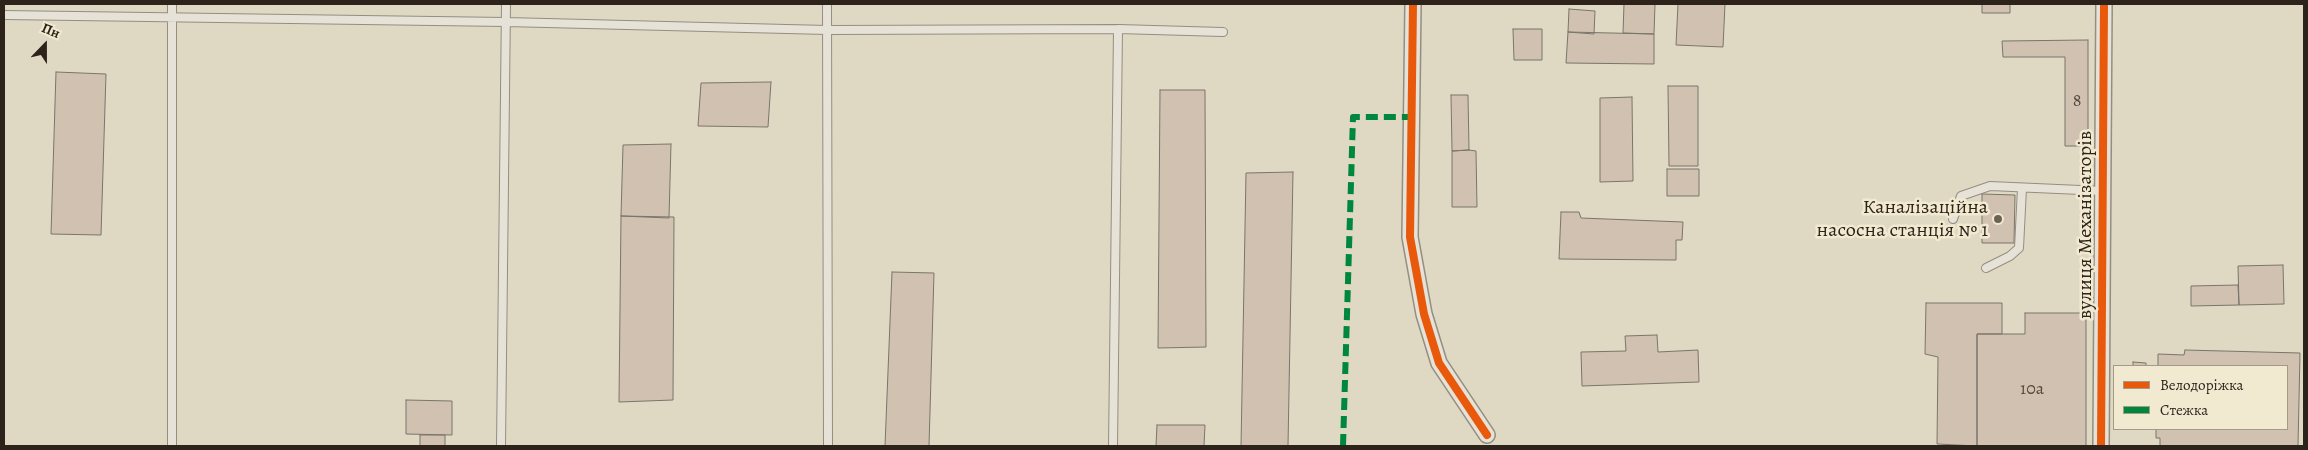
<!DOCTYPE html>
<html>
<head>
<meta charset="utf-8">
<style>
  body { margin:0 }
  #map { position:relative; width:2308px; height:450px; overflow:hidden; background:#dfd9c3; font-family:Alegreya,serif }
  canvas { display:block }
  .frame { position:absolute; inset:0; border:5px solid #2d231b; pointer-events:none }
  .legend { position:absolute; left:2113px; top:365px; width:175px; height:65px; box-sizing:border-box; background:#f1ead1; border:1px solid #a39a88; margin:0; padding:6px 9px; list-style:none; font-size:15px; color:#2d231b }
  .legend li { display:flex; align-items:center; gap:10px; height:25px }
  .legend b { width:25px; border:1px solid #a39a88 }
  .north { position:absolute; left:20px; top:20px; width:50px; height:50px; -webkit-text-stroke:4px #f1ead1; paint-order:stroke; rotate:22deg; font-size:14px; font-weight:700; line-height:20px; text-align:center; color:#2d231b }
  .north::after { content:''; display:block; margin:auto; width:18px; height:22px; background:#2d231b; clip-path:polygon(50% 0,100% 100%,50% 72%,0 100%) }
</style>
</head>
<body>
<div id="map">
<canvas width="2308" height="450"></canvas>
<div class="frame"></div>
<ul class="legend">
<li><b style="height:6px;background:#e8590c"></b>Велодоріжка</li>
<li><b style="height:6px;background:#00873e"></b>Стежка</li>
</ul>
<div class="north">Пн</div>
</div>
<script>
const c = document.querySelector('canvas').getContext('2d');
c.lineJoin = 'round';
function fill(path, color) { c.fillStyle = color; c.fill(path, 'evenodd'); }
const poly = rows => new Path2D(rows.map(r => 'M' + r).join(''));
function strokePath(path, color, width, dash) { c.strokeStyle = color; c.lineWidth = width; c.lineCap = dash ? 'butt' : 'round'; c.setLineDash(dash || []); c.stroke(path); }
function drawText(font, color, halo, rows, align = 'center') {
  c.font = font + ' Alegreya,serif'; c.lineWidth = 5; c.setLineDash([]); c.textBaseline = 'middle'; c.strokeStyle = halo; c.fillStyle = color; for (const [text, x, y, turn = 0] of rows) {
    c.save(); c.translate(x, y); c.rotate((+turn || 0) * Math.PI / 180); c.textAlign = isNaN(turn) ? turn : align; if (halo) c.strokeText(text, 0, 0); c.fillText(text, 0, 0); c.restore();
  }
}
const building = poly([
  [1624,4,1655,4,1654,34,1623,33,1624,4],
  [1678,4,1725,4,1723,47,1676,45,1678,4],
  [1982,4,2010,4,2010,13,1982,13,1982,4],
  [1569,9,1595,11,1594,34,1568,32,1569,9],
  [1513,29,1542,29,1542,60,1514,60,1513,29],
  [1568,32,1654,34,1654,64,1566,63,1568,32],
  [2088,40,2088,146,2065,146,2065,57,2003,57,2002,41,2088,40],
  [56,72,106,74,101,235,51,234,56,72],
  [771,82,768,127,698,126,701,83,771,82],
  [1668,86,1698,86,1698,166,1669,166,1668,86],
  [1160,90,1205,90,1206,347,1158,348,1160,90],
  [1451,95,1468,95,1469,150,1452,151,1451,95],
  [1632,97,1633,181,1600,182,1600,98,1632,97],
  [671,144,669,218,621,216,623,145,671,144],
  [1469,150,1476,151,1477,207,1452,207,1452,151,1469,150],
  [1667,169,1699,169,1699,196,1667,196,1667,169],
  [1293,172,1288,446,1241,446,1246,173,1293,172],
  [1982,194,2015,195,2014,243,1982,243,1982,194],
  [1561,212,1579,212,1581,218,1683,222,1682,240,1676,240,1676,260,1559,259,1561,212],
  [621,216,674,217,673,400,619,402,621,216],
  [2283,265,2284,304,2239,305,2238,266,2283,265],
  [892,272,934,273,929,446,885,446,892,272],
  [2238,285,2239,305,2191,306,2191,286,2238,285],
  [1926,303,2002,303,2002,334,1977,334,1977,446,1937,444,1938,357,1925,354,1926,303],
  [2025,313,2086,313,2086,446,1977,446,1977,334,2025,334,2025,313],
  [1657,335,1658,352,1698,350,1699,382,1582,386,1581,352,1626,351,1625,336,1657,335],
  [2185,350,2300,353,2298,446,2160,446,2160,438,2156,438,2156,429,2287,429,2287,366,2158,366,2158,354,2184,355,2185,350],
  [2133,362,2146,363,2146,366,2133,366,2133,362],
  [406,400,452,401,452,435,406,434,406,400],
  [1157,425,1205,425,1204,446,1156,446,1157,425],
  [420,435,445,435,445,446,420,446,420,435]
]);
fill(building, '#d0c1b1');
strokePath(building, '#7a756a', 1);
const lane = poly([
  [172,4,172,446],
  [827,4,828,446],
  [4,15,506,22,827,30,1118,29,1223,32],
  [1953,219,1961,196,1990,186,2103,191],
  [1986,268,2010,256,2019,248,2022,188],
  [501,446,506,4],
  [1113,446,1118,29]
]);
const street = poly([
  [1413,4,1410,237,1424,314,1439,363,1487,435],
  [2101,446,2104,4]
]);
strokePath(lane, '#938e80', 10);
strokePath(street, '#938e80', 18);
strokePath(lane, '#e6e2d7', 8);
strokePath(street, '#e6e2d7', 15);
strokePath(poly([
  [1343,446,1353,117,1411,117]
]), '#00873e', 6, [12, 6]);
strokePath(poly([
  [1413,4,1410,237,1424,314,1439,363,1487,435],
  [2101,446,2104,4]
]), '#e8590c', 8);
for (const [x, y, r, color] of [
  [1998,219,5,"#6b6356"]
]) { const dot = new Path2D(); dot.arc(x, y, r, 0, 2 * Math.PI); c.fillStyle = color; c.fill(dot); strokePath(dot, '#f1ead1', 2); }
drawText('18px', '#564a40', null, [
  ["8",2077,102],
  ["10а",2032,390]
]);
drawText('20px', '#2d231b', '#f1ead1', [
  ["Каналізаційна",1988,208],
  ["насосна станція № 1",1988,231]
], 'right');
drawText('20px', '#2d231b', '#f1ead1', [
  ["вулиця Механізаторів",2086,225,-90]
]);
</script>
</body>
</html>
